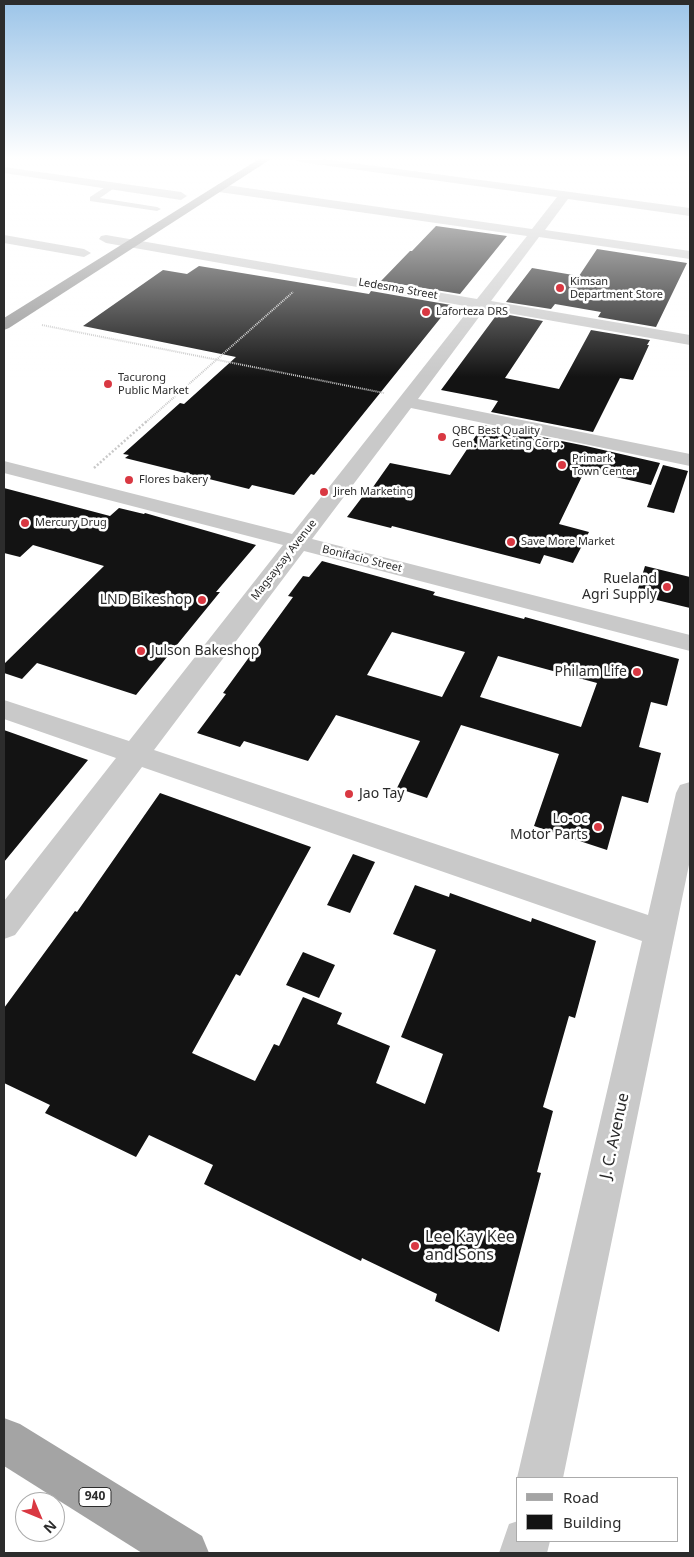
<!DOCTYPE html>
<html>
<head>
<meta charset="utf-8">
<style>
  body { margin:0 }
  #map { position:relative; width:694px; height:1557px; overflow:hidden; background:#fff; font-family:"Noto Sans",sans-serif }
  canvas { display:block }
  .frame { position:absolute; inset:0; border:5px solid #2c2c2c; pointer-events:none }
  .legend { position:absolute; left:516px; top:1477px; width:162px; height:65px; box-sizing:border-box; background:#fff; border:1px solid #ababab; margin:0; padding:6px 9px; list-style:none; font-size:15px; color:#2c2c2c }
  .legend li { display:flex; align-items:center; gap:10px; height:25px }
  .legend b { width:25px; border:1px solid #ababab }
  .north { position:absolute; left:15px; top:1492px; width:50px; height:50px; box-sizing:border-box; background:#fff; border:1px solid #ababab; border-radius:50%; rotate:135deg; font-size:14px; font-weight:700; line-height:20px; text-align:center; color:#2c2c2c }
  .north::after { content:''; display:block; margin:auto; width:18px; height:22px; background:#d93842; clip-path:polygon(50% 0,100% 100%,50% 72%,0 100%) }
</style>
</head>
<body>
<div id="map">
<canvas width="694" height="1557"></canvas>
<div class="frame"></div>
<ul class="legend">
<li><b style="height:6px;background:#a4a4a4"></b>Road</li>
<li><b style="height:14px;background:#131313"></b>Building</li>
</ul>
<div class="north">N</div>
</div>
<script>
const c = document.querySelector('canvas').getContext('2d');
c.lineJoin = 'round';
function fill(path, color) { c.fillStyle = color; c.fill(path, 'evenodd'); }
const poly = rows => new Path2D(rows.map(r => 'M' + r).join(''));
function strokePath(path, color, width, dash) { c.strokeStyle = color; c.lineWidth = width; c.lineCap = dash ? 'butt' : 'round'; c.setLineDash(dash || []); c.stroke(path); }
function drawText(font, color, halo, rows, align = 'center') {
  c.font = font + ' "Noto Sans",sans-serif'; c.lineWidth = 5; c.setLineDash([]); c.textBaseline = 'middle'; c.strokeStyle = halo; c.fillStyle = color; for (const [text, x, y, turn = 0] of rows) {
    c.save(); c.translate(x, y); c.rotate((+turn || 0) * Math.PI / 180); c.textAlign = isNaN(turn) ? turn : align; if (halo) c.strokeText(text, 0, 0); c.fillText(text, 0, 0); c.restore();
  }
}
fill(poly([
  [436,226,507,236,460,294,381,281,410,251,412,251],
  [597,249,687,263,656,327,598,317,601,312,555,304,551,309,506,302,532,268,579,276],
  [199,266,315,285,369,294,371,291,451,305,314,475,311,474,294,495,252,485,249,489,125,458,129,455,123,454,180,403,184,404,236,357,83,326,163,270,187,274],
  [498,313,543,321,505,378,559,389,591,330,650,340,647,345,649,345,633,380,620,378,593,432,491,412,498,401,441,390],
  [483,425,586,446,660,463,651,485,585,470,559,524,589,532,573,563,544,555,540,564,392,526,391,528,347,517,363,496,366,497,390,463,450,475],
  [663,465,688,471,674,513,647,507],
  [4,488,110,516,119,508,144,514,145,513,256,545,216,592,220,592,136,695,37,663,22,679,4,673,4,664,104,566,33,545,20,557,4,553],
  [322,561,435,592,433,595,524,619,525,617,679,659,667,706,651,702,639,747,661,753,648,803,622,796,607,850,534,826,559,754,461,725,427,798,397,788,420,741,336,715,308,761,244,741,240,747,197,733,226,694,223,693,293,597,288,596,303,576,309,577],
  [392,632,465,652,442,697,367,675],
  [498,656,597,683,581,727,480,697],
  [645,566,690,577,690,608,636,595],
  [4,730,88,760,4,862],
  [160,793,311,847,240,976,236,974,192,1053,255,1081,274,1044,279,1046,303,997,342,1013,337,1024,390,1046,376,1083,425,1104,443,1054,401,1037,436,950,393,934,415,885,449,897,450,893,531,922,532,918,596,941,575,1018,569,1016,543,1107,553,1111,537,1172,541,1173,499,1332,435,1301,437,1294,362,1258,361,1261,204,1184,213,1165,149,1135,136,1157,45,1113,50,1105,4,1083,4,1008,75,911,77,912],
  [353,854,375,862,350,913,327,905],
  [303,952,335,965,319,998,286,985]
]), '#131313');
strokePath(poly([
  [42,325,384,393],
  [146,422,293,292]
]), '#c9c9c9', 2, [1, 1]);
strokePath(poly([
  [94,468,147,421]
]), '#c9c9c9', 2.5, [2, 2]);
fill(poly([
  [110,184,117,186,100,198,157,207,161,209,157,211,90,201,90,197,110,184]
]), '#c9c9c9');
fill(poly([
  [295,159,323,159,690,208,690,216,568,199,545,230,690,251,690,259,539,237,491,301,690,335,690,345,485,309,418,399,690,454,690,466,411,408,312,539,690,635,690,651,304,551,154,750,648,915,676,793,680,785,690,782,690,860,563,1478,518,1478,518,1480,517,1478,642,941,142,767,15,935,4,939,4,901,116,758,4,719,4,700,129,741,283,545,4,473,4,461,292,534,471,307,106,243,99,239,101,236,106,235,477,299,527,236,219,192,213,188,219,184,532,229,557,197,300,162,295,159],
  [4,167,181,192,187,196,181,200,4,173,4,167],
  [4,235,84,249,91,253,84,257,4,243,4,235],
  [518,1521,518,1541,550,1541,547,1553,499,1553,509,1524,518,1521]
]), '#c9c9c9');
fill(poly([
  [4,1418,20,1424,202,1536,209,1553,142,1553,4,1466,4,1418]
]), '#a4a4a4');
fill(poly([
  [259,159,271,159,9,328,4,330,4,318,259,159]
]), '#939393');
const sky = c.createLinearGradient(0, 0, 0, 377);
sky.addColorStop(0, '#9bc4e8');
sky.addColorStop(0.42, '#fff');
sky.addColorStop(1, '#ffffff00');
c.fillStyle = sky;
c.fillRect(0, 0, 694, 377);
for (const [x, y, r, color] of [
  [560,288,5,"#d93842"],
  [426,312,5,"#d93842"],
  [108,384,5,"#d93842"],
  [442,437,5,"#d93842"],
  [562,465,5,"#d93842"],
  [129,480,5,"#d93842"],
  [324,492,5,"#d93842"],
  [25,523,5,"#d93842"],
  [511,542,5,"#d93842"],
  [667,587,5,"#d93842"],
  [202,600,5,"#d93842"],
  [141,651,5,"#d93842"],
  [637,672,5,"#d93842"],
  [349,794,5,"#d93842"],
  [598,827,5,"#d93842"],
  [415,1246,5,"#d93842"]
]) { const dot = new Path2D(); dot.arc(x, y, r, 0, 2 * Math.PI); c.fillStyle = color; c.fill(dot); strokePath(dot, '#fff', 2); }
drawText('11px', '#2c2c2c', '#fff', [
  ["Kimsan",570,282],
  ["Department Store",570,295],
  ["Laforteza DRS",436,312],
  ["Tacurong",118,378],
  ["Public Market",118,391],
  ["QBC Best Quality",452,431],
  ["Gen. Marketing Corp.",452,444],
  ["Primark",572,459],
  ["Town Center",572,472],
  ["Flores bakery",139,480],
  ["Jireh Marketing",334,492],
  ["Mercury Drug",35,523],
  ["Save More Market",521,542]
], 'left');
drawText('11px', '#2c2c2c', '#fff', [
  ["Ledesma Street",398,289,10],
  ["Bonifacio Street",362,559,14],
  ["Magsaysay Avenue",284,560,-52]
]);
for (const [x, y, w] of [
  [95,1497,32]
]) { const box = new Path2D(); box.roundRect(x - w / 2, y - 9.5, w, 19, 4); c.fillStyle = '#fff'; c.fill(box); strokePath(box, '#2c2c2c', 1); }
drawText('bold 12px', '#2c2c2c', null, [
  ["940",95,1497]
]);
drawText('14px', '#2c2c2c', '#fff', [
  ["Rueland",657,579],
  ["Agri Supply",657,595],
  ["LND Bikeshop",192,600],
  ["Julson Bakeshop",151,651,"left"],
  ["Philam Life",627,672],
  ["Jao Tay",359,794,"left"],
  ["Lo-oc",588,819],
  ["Motor Parts",588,835]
], 'right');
drawText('16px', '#2c2c2c', '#fff', [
  ["J. C. Avenue",615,1136,-78]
]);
drawText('16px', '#2c2c2c', '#fff', [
  ["Lee Kay Kee",425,1237],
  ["and Sons",425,1255]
], 'left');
</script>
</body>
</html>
